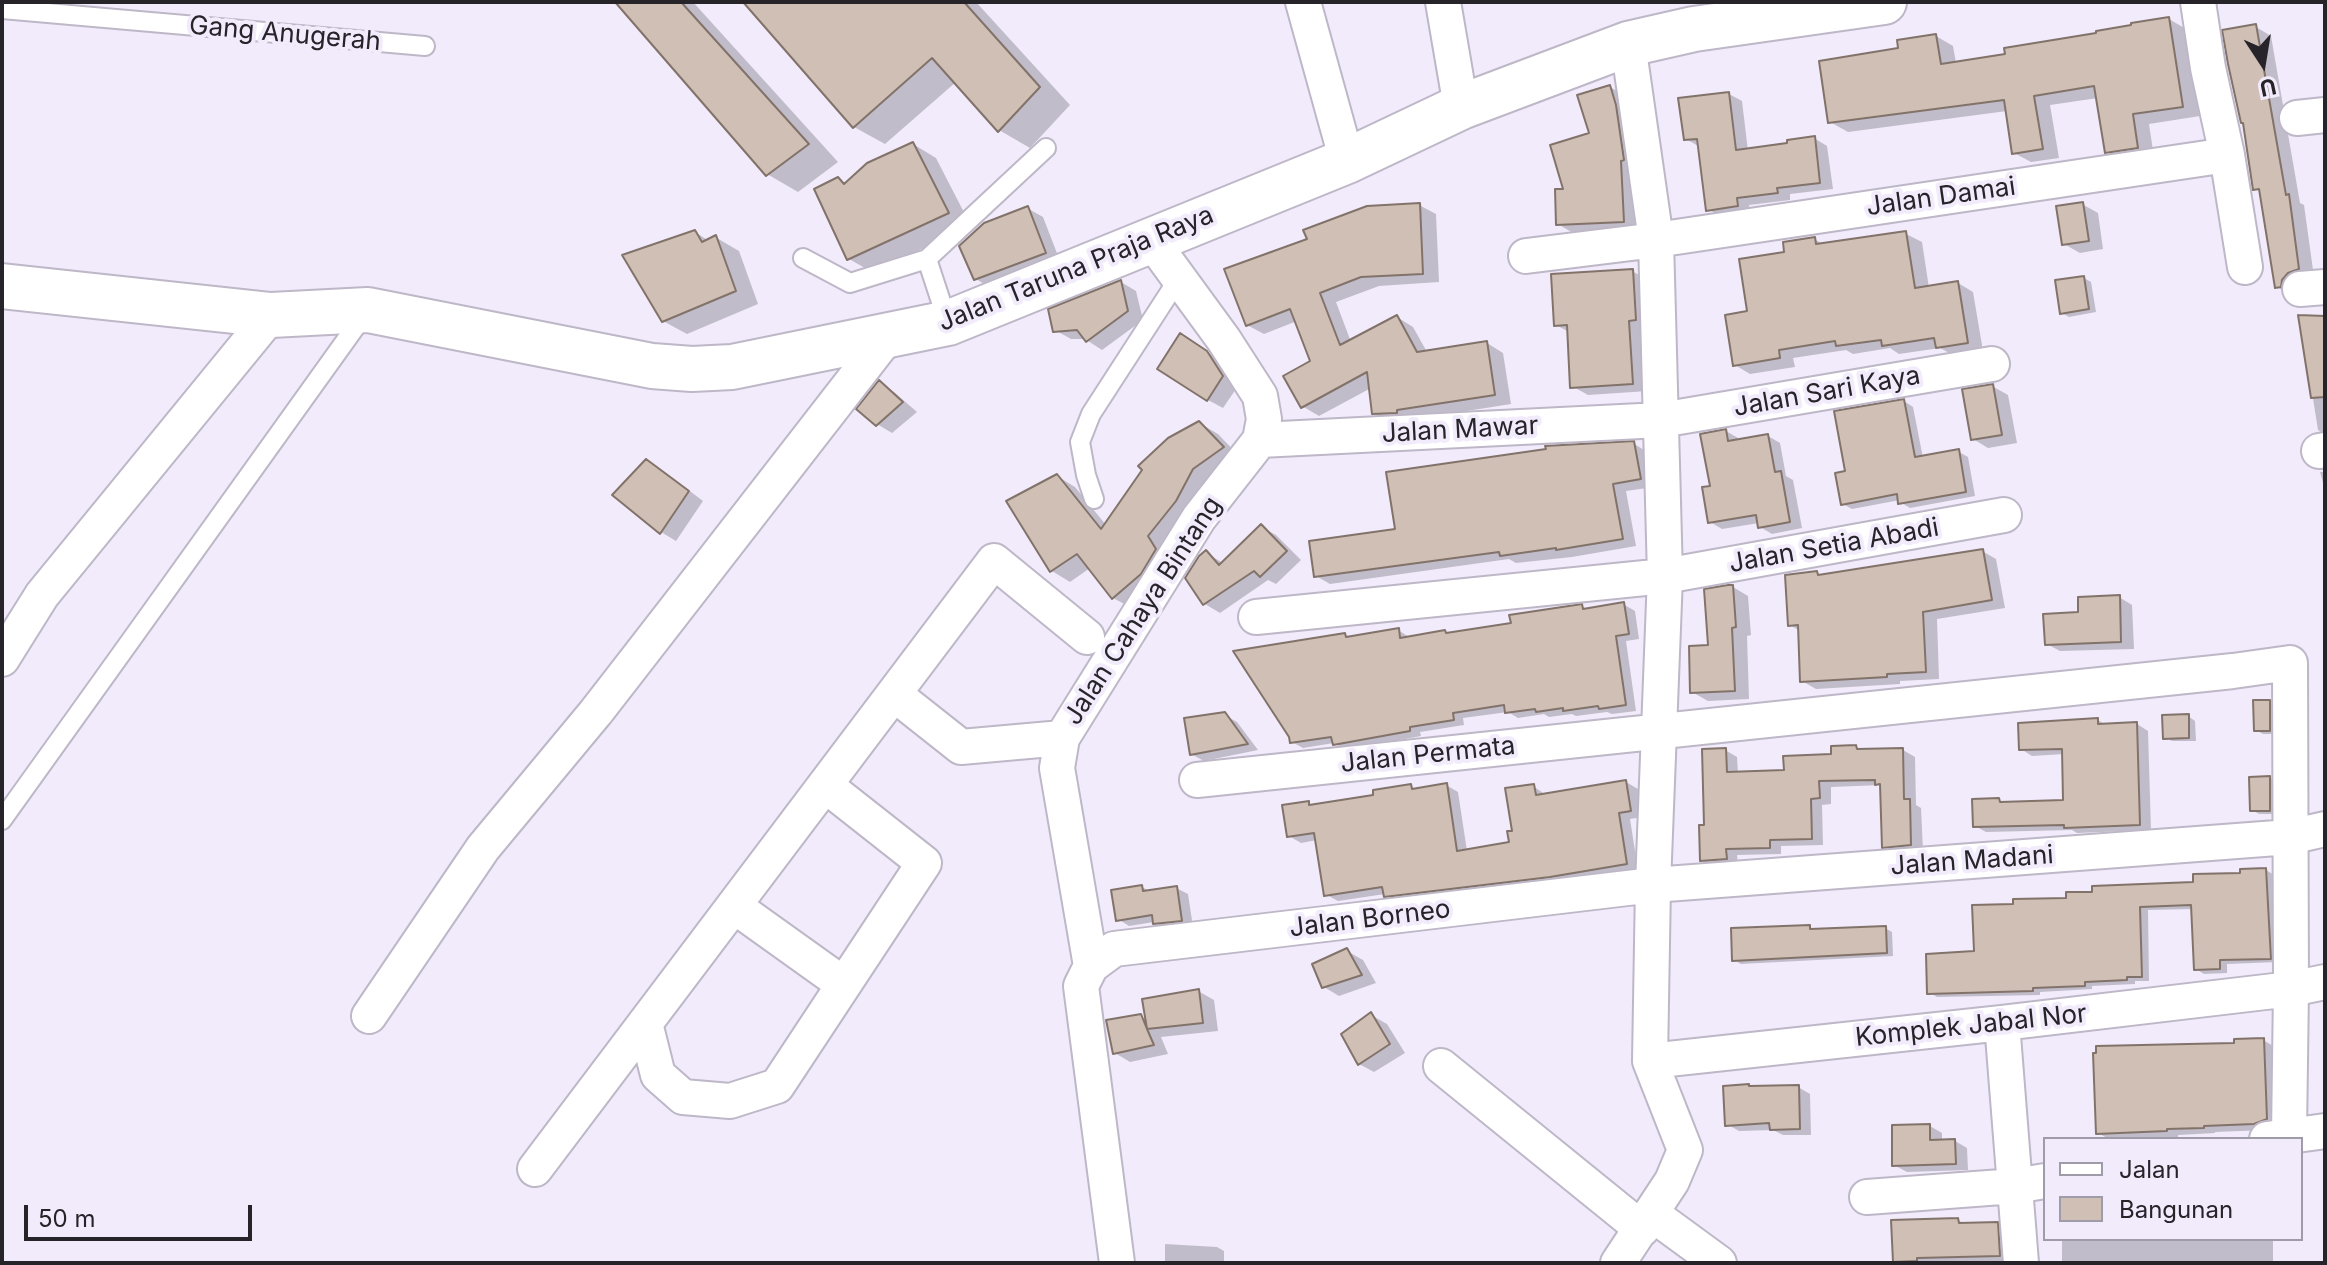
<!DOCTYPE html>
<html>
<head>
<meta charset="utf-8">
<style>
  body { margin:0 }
  #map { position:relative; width:2327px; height:1265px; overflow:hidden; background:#f2ebfc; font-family:Inter,sans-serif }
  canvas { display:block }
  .frame { position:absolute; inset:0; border:4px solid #262329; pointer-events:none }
  .legend { position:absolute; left:2043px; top:1137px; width:260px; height:104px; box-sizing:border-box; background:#f2ebfc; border:2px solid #a09ba8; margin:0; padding:10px 14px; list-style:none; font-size:24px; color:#262329 }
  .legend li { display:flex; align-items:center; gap:16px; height:40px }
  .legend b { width:40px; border:2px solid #a09ba8 }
  .north { position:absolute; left:2223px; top:24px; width:80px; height:80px; -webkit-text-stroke:6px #f2ebfc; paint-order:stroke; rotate:168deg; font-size:22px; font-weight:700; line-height:32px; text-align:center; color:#262329 }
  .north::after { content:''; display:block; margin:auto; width:28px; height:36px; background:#262329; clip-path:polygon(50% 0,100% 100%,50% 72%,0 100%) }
  .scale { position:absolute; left:24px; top:1205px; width:228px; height:36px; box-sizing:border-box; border:4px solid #262329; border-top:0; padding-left:10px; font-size:24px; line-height:28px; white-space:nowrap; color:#262329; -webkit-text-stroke:6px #f2ebfc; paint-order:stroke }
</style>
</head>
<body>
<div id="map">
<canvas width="2327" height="1265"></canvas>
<div class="frame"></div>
<ul class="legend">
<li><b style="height:10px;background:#fff"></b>Jalan</li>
<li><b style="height:22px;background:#d0bfb5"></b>Bangunan</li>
</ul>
<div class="north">U</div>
<div class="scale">50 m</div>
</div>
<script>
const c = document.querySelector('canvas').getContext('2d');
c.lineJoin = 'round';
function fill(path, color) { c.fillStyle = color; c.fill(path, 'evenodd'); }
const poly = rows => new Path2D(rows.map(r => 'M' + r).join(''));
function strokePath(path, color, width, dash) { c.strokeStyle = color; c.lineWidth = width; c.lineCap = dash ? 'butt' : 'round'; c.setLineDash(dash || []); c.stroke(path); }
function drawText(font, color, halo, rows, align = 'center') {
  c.font = font + ' Inter,sans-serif'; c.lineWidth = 8; c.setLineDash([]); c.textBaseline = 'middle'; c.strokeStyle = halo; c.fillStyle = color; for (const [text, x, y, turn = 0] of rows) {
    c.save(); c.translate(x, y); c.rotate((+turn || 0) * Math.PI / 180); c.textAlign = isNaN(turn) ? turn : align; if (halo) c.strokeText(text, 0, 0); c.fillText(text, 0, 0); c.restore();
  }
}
fill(poly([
  [617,2,693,2,838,162,798,192,767,174],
  [746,2,976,2,1070,105,1030,148,999,130,956,82,885,144,854,127],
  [2169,19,2186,29,2200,116,2149,124,2154,157,2124,162,2106,152,2098,98,2050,105,2059,158,2031,162,2014,153,2007,111,1848,132,1830,122,1900,50,1936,36,1953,46,1956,63,2008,55],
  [2256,27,2271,36,2300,203,2304,205,2314,277,2292,296,2277,287,2262,192,2255,189],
  [1610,87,1624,95,1638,230,1573,233,1558,224,1565,191,1591,135],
  [1729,94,1742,101,1748,151,1814,138,1827,146,1833,189,1790,194,1790,200,1749,205,1750,213,1721,217,1708,209,1700,147,1686,139],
  [913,144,936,158,971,226,872,272,849,259,838,179,847,184],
  [2082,204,2098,213,2103,249,2080,253,2064,244],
  [1419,205,1436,214,1439,282,1379,286,1336,302,1351,342,1397,317,1413,327,1427,352,1487,343,1503,353,1511,404,1391,423,1374,413,1371,388,1319,416,1302,406,1313,362,1297,321,1264,334,1247,325],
  [1027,208,1043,217,1060,261,991,288,976,279],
  [695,232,709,241,715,237,739,251,758,304,687,334,663,321],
  [1906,234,1922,242,1929,288,1958,283,1973,292,1983,351,1953,355,1940,348,1899,354,1890,348,1853,354,1846,350,1793,358,1795,367,1750,374,1735,365,1750,313,1786,254,1814,239,1825,245],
  [1632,271,1648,280,1648,391,1588,395,1572,386,1569,332,1556,325],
  [2084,278,2091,282,2096,312,2069,317,2062,313],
  [1121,282,1136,291,1143,320,1102,350,1085,339,1071,339,1055,330],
  [2300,317,2325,318,2325,434,2318,430],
  [1196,345,1222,362,1238,386,1223,408,1208,400],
  [879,383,894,392,917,412,892,433,877,424],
  [1992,386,2008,395,2017,443,1988,448,1973,439],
  [1904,401,1913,407,1923,458,1959,452,1968,457,1975,496,1910,508,1900,502,1900,500,1852,509,1843,504,1847,472],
  [1199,423,1218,434,1241,458,1132,608,1113,598,1090,568,1070,582,1052,571,1057,476,1075,487,1106,525],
  [1726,431,1738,438,1738,441,1768,436,1780,443,1786,476,1793,480,1802,528,1772,534,1760,527,1759,523,1722,529,1710,522,1712,487],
  [1633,443,1647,452,1654,487,1626,491,1636,546,1572,557,1516,563,1509,559,1330,584,1316,576,1397,531],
  [647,461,662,470,703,501,676,541,661,532,615,495],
  [2320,472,2325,472,2325,490],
  [1261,527,1276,535,1301,560,1276,584,1268,580,1220,613,1205,604,1188,578,1206,553,1223,563],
  [1982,551,1996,559,2005,608,1937,619,1939,679,1900,681,1900,684,1816,689,1802,681,1800,631,1790,625,1817,573,1822,577],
  [1733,587,1748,596,1751,635,1747,636,1749,699,1708,701,1692,692],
  [2119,597,2132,605,2134,649,2060,651,2047,644],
  [1623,604,1635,611,1639,639,1626,641,1636,711,1612,714,1607,712,1576,716,1572,714,1549,717,1544,714,1518,718,1508,712,1463,718,1464,725,1420,732,1421,736,1346,750,1334,743,1303,748,1292,742,1345,635,1350,638,1398,630,1409,637,1449,635,1513,625,1582,606,1588,610],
  [2270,702,2277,706,2277,734,2263,734,2256,730],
  [1224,715,1237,722,1258,750,1204,761,1191,754],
  [2188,716,2195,721,2196,741,2172,741,2165,737],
  [2098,720,2106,725,2137,724,2148,731,2151,830,2077,833,2072,830,1986,832,1975,826,1999,800,2006,804,2066,801,2064,754,2032,756,2021,749],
  [1856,747,1863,751,1903,750,1915,757,1916,805,1921,808,1923,851,1896,853,1884,846,1882,785,1831,787,1831,804,1822,805,1823,845,1781,846,1781,854,1737,855,1738,865,1714,867,1702,860,1706,826,1725,750,1737,757,1738,773,1786,771],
  [2270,778,2277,782,2277,814,2259,814,2252,810],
  [1626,782,1638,789,1643,817,1630,819,1638,870,1398,903,1385,894,1338,901,1325,894,1317,840,1301,843,1289,836,1308,803,1314,806,1376,796,1410,786,1418,790,1446,785,1458,792,1467,851,1511,844,1533,786,1546,795],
  [2266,870,2274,875,2278,962,2227,964,2227,973,2204,974,2196,969,2193,909,2148,910,2149,981,2135,981,2135,984,2092,986,2092,989,2040,992,2040,995,1937,997,1929,992,1976,953,2068,900,2195,884],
  [1142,887,1151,892,1176,888,1188,894,1193,927,1167,930,1154,922,1129,926,1118,919],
  [1810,927,1816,931,1885,928,1892,932,1893,956,1741,964,1734,960],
  [1347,951,1363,960,1376,983,1339,996,1324,987],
  [1198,991,1214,1000,1218,1031,1161,1037,1168,1054,1130,1062,1115,1053,1140,1016,1148,1021],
  [1371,1015,1387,1024,1405,1053,1374,1072,1359,1064],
  [2263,1040,2275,1047,2278,1125,2267,1130,2215,1132,2215,1133,2178,1135,2178,1137,2109,1139,2098,1133,2236,1045],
  [1798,1087,1810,1094,1811,1135,1783,1135,1773,1130,1739,1131,1727,1124],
  [1930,1126,1942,1133,1942,1141,1955,1141,1967,1148,1968,1170,1907,1172,1894,1165],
  [1958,1220,1966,1225,1997,1224,2008,1230,2010,1263,1895,1263,1894,1222],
  [2062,1239,2273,1239,2273,1263,2062,1263],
  [1165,1244,1217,1247,1224,1251,1224,1263,1165,1263]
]), '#0003');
const building = poly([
  [615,2,681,2,809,144,766,176,615,2],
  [743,2,964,2,1040,87,998,132,932,58,853,128,743,2],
  [2169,17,2183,107,2133,114,2138,148,2105,153,2094,86,2034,96,2043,149,2012,154,2004,100,1828,123,1819,61,1898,48,1897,40,1936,34,1941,64,2005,54,2004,48,2096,33,2096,31,2131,25,2131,23,2169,17],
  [2256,24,2286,195,2289,194,2299,269,2288,273,2282,280,2281,287,2275,288,2259,189,2253,190,2243,123,2241,123,2228,64,2222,30,2256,24],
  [1610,85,1616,105,1624,160,1621,161,1624,222,1556,225,1555,189,1563,189,1550,145,1589,133,1577,95,1610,85],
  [1729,92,1736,150,1787,143,1787,140,1815,136,1820,183,1777,188,1778,193,1737,198,1738,206,1706,211,1697,139,1684,140,1678,98,1729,92],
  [913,142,949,213,847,260,814,189,838,177,844,184,867,163,913,142],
  [2083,202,2089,241,2062,245,2056,206,2083,202],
  [1420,203,1423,274,1361,277,1320,293,1340,345,1397,315,1417,352,1487,341,1495,395,1397,410,1397,413,1372,414,1367,372,1301,408,1283,376,1310,361,1290,309,1246,326,1224,269,1307,239,1303,230,1367,206,1420,203],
  [1028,206,1046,253,974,280,959,246,984,223,1028,206],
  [695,230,702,242,716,235,736,291,662,322,622,255,695,230],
  [1906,231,1915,288,1958,281,1968,343,1936,348,1934,338,1882,346,1881,340,1836,346,1835,341,1779,350,1780,358,1733,366,1725,315,1747,311,1739,259,1784,252,1783,242,1815,237,1816,244,1906,231],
  [1633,269,1636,320,1629,321,1633,384,1570,388,1567,325,1554,326,1551,274,1633,269],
  [2084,276,2089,309,2060,314,2055,280,2084,276],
  [1121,280,1128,311,1086,342,1077,330,1053,332,1048,309,1121,280],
  [2298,315,2325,316,2325,397,2311,398,2298,315],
  [1180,333,1207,351,1223,376,1207,401,1157,369,1180,333],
  [879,380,903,402,876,426,856,409,879,380],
  [1993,384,2002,435,1971,440,1962,389,1993,384],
  [1904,399,1915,457,1959,449,1966,492,1898,504,1897,494,1841,505,1835,473,1845,471,1834,411,1904,399],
  [1199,421,1224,447,1193,469,1176,501,1148,536,1156,549,1141,574,1112,599,1077,554,1050,572,1006,501,1057,474,1101,529,1142,470,1138,466,1168,438,1199,421],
  [1726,429,1728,441,1768,434,1775,472,1781,471,1790,522,1758,528,1756,515,1708,523,1702,487,1710,486,1700,434,1726,429],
  [1634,441,1641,479,1613,484,1623,539,1556,550,1556,548,1500,556,1499,552,1314,577,1309,541,1395,529,1386,472,1546,449,1545,446,1634,441],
  [646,459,689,491,660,534,612,495,646,459],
  [1261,524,1287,551,1260,577,1254,571,1203,605,1185,578,1199,556,1206,550,1219,565,1261,524],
  [1983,549,1992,600,1923,612,1926,672,1887,674,1887,677,1800,682,1798,625,1788,626,1785,575,1817,571,1818,575,1983,549],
  [1728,585,1733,585,1736,627,1732,628,1735,691,1690,693,1689,646,1708,645,1704,589,1728,585],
  [2120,595,2121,642,2045,645,2043,614,2078,612,2078,597,2120,595],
  [1624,602,1629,634,1616,636,1626,705,1599,709,1598,706,1563,711,1563,708,1536,712,1535,709,1505,713,1504,705,1453,713,1454,720,1410,727,1410,731,1333,745,1331,737,1290,743,1289,737,1233,651,1345,633,1346,637,1399,628,1400,638,1445,630,1446,633,1511,623,1509,615,1582,604,1583,609,1624,602],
  [2253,700,2270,700,2270,731,2254,731,2253,700],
  [1225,712,1248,744,1190,755,1184,718,1225,712],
  [2189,714,2189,738,2163,739,2162,715,2189,714],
  [2098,718,2098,724,2137,722,2140,825,2064,828,2064,825,1973,827,1972,799,1999,798,2000,802,2063,800,2062,749,2019,750,2018,723,2098,718],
  [1856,745,1857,749,1903,748,1904,799,1910,799,1911,845,1882,848,1880,784,1875,785,1875,780,1819,781,1820,798,1811,799,1812,839,1770,840,1770,848,1726,849,1727,859,1700,861,1699,825,1704,825,1702,749,1726,748,1727,772,1784,770,1783,756,1831,754,1831,746,1856,745],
  [2270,776,2270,811,2250,811,2249,777,2270,776],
  [1626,780,1631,811,1619,813,1627,864,1550,877,1384,897,1382,887,1324,896,1314,833,1287,837,1282,805,1309,801,1309,805,1373,795,1373,790,1411,784,1412,789,1447,783,1457,851,1509,842,1507,831,1512,831,1505,788,1534,784,1536,795,1626,780],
  [2266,868,2271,959,2220,960,2220,969,2194,970,2191,905,2140,907,2142,977,2127,977,2127,980,2085,982,2085,986,2033,988,2033,991,1927,994,1926,954,1974,951,1972,905,2013,904,2013,899,2066,898,2066,892,2092,892,2092,886,2193,882,2193,874,2240,873,2240,869,2266,868],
  [1142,885,1143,891,1177,886,1182,921,1153,924,1152,915,1116,921,1111,890,1142,885],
  [1810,925,1810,929,1886,926,1887,953,1732,961,1731,928,1810,925],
  [1347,948,1362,975,1322,988,1312,964,1347,948],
  [1199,989,1203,1023,1147,1029,1154,1045,1113,1054,1106,1020,1141,1014,1147,1029,1142,999,1199,989],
  [1371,1012,1390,1044,1358,1065,1341,1034,1371,1012],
  [2264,1038,2267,1119,2254,1124,2204,1126,2204,1128,2167,1129,2167,1131,2096,1134,2093,1053,2096,1053,2096,1046,2234,1043,2234,1039,2264,1038],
  [1749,1084,1749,1086,1799,1085,1800,1129,1770,1130,1769,1123,1725,1126,1723,1086,1749,1084],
  [1930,1124,1930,1140,1955,1139,1956,1164,1892,1166,1892,1125,1930,1124],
  [1958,1218,1959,1223,1998,1222,2000,1256,1917,1258,1917,1261,1893,1262,1891,1220,1958,1218]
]);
fill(building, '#d0bfb5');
strokePath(building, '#82736a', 2);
const service = poly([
  [2,9,425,46],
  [803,258,850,283,927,259],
  [948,323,927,259,1046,148],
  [1094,499,1086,475,1080,442,1091,414,1179,278],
  [2,820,364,315]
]);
const minor = poly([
  [1303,2,1347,161],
  [1443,2,1461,107],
  [2198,2,2208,68,2227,155,2245,267],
  [2297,118,2325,115],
  [1526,256,1656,240,2227,155],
  [2300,289,2325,287],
  [1260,440,1661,420,1992,364],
  [2319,451,2325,450],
  [1256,617,1665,576,2004,515],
  [2,659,42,595,271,315],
  [894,694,961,747,1062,738],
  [1197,780,2233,671,2290,663,2291,989,2289,1135],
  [734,906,843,984],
  [1091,966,1114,949,1653,885,2290,837,2325,829],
  [369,1016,483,848,596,712,887,337],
  [645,1023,658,1075,683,1097,730,1101,777,1086,924,863,825,785],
  [2002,1023,2021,1263],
  [1650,1061,2002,1023,2291,989,2325,982],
  [1441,1066,1642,1229],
  [2267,1139,2325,1131],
  [535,1169,994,561,1087,637],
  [1867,1197,2015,1186,2045,1181],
  [1652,1214,1719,1263],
  [1117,1263,1081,986,1091,966,1057,768,1062,738,1199,518,1260,440,1264,419,1260,396,1224,340,1151,240],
  [1618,1263,1672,1181,1685,1150,1650,1061,1653,885,1665,576,1656,240,1628,44]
]);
const tertiary = poly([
  [2,286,271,315,368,310,652,366,692,369,732,367,948,323,1347,161,1461,107,1628,44,1694,29,1884,2]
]);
strokePath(service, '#beb7c7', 22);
strokePath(minor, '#beb7c7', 38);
strokePath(tertiary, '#beb7c7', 48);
strokePath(service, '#fff', 18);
strokePath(minor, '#fff', 34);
strokePath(tertiary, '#fff', 44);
drawText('26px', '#262329', '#f2ebfc', [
  ["Gang Anugerah",285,34,5],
  ["Jalan Damai",1941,197,-8],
  ["Jalan Taruna Praja Raya",1076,269,-22],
  ["Jalan Sari Kaya",1827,392,-10],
  ["Jalan Mawar",1460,430,-3],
  ["Jalan Setia Abadi",1834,546,-10],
  ["Jalan Cahaya Bintang",1143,611,-57],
  ["Jalan Permata",1428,755,-6],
  ["Jalan Madani",1972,861,-4],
  ["Jalan Borneo",1370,919,-7],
  ["Komplek Jabal Nor",1971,1026,-6]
]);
</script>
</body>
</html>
